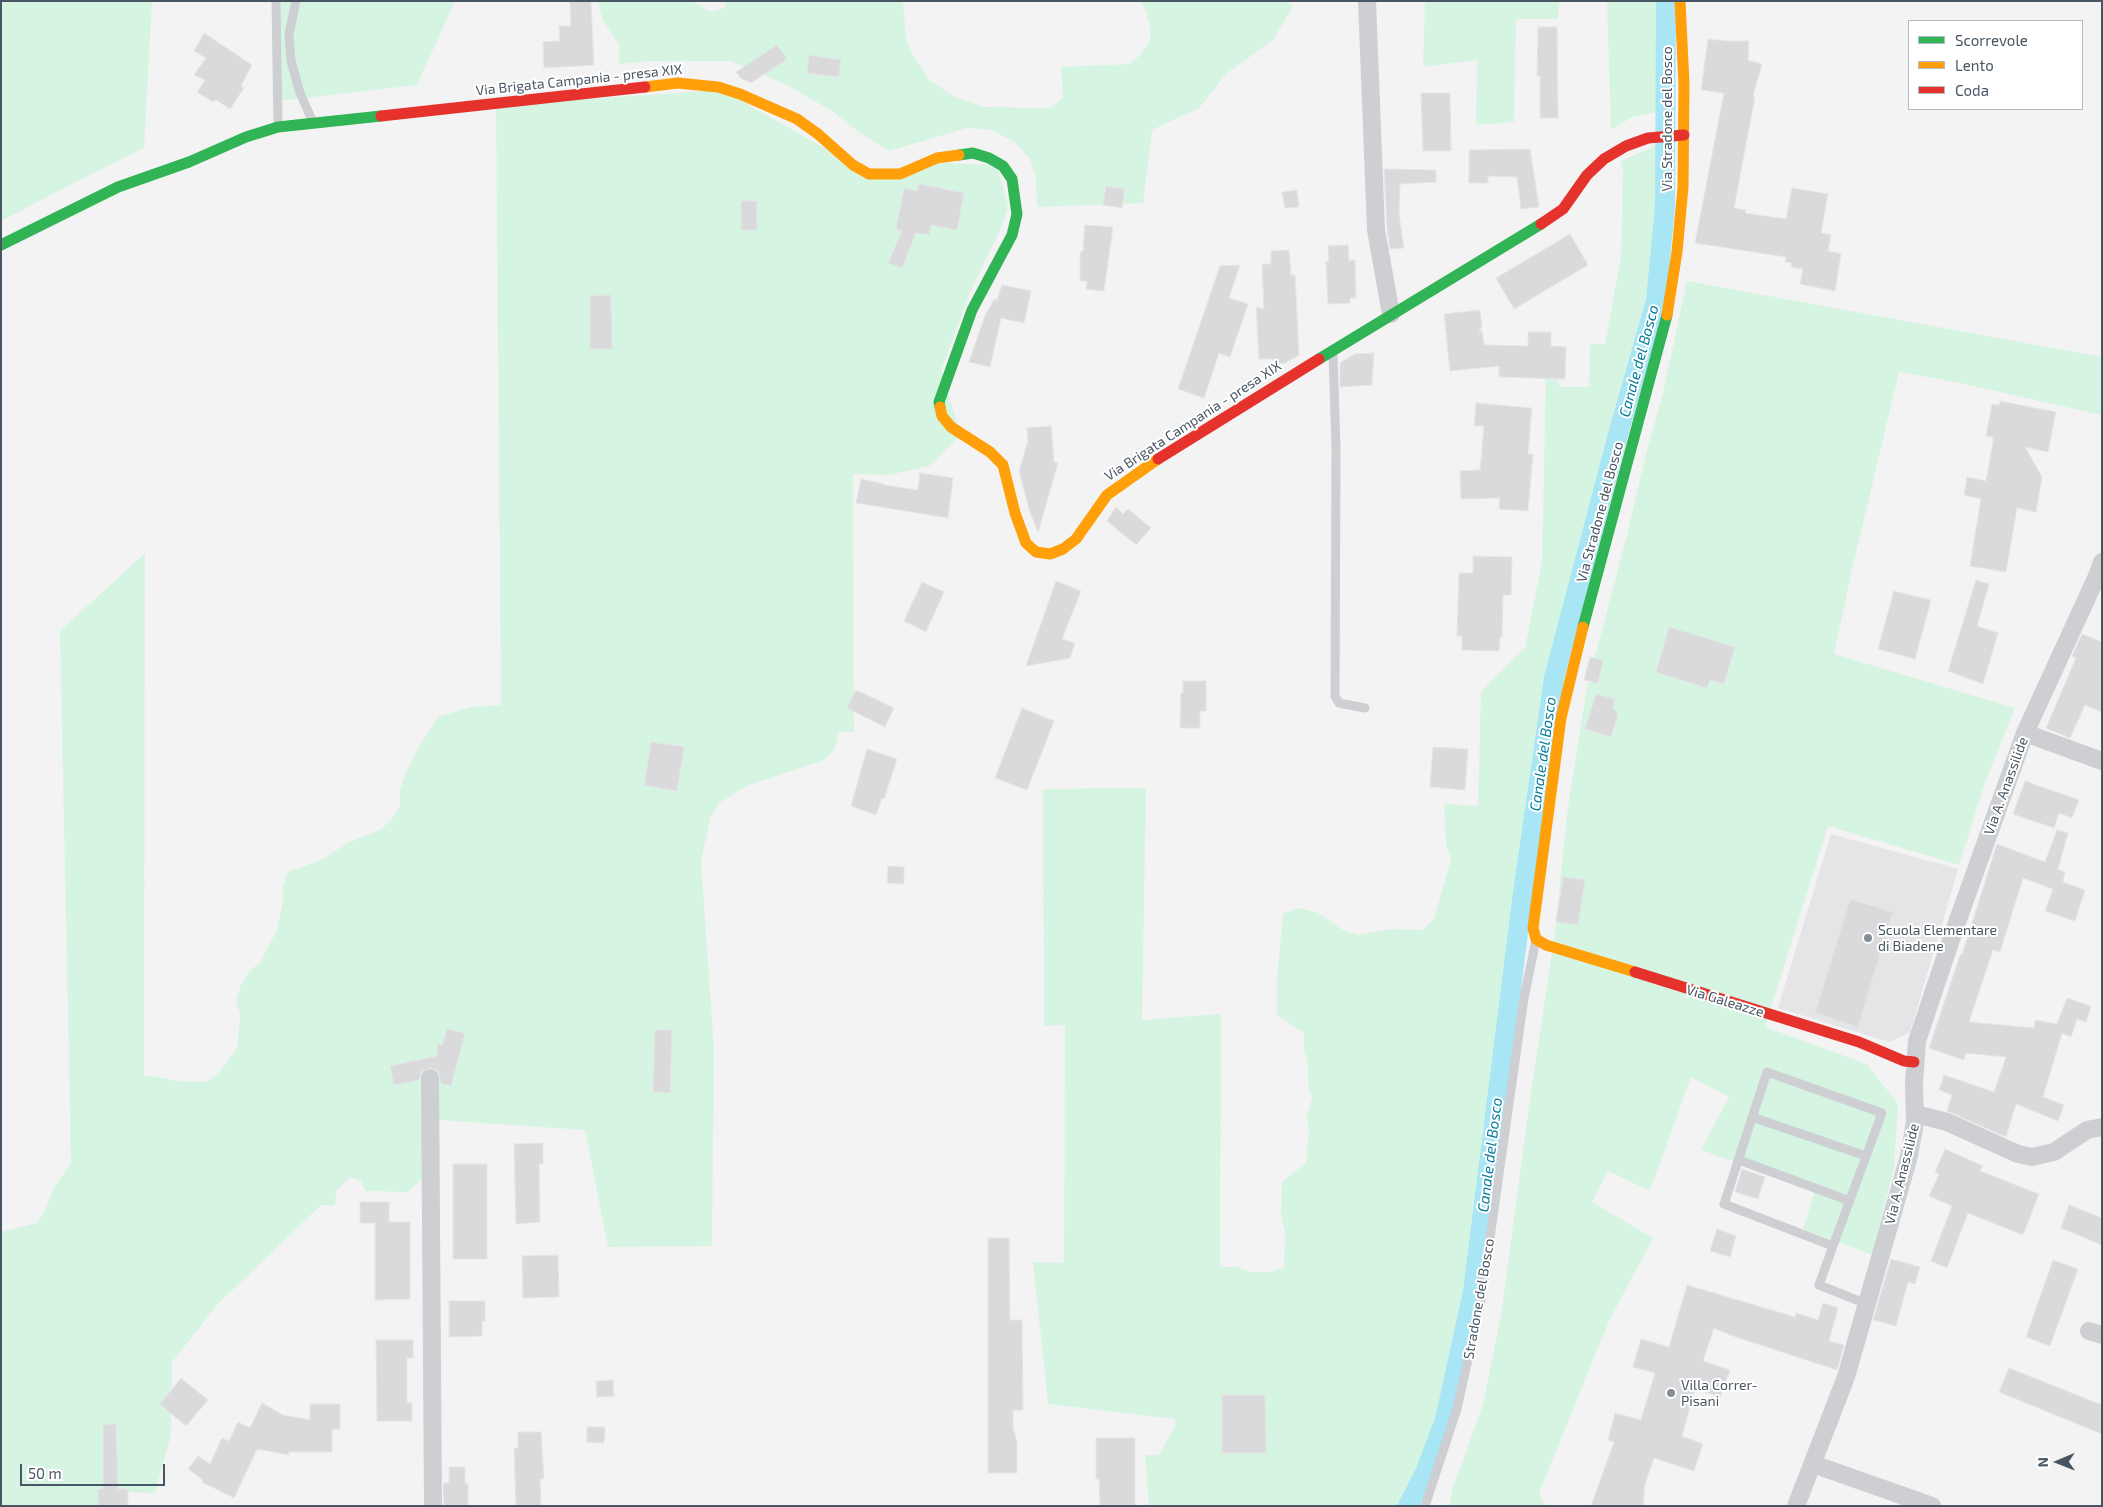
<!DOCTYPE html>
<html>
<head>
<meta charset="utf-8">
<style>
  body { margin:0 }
  #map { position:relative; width:2103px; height:1507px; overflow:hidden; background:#f4f3f3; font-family:"Exo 2",sans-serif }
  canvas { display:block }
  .frame { position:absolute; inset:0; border:2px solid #485663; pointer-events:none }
  .legend { position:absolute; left:1908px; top:20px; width:175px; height:90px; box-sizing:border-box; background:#fff; border:1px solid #b6bbc1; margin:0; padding:6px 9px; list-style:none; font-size:15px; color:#485663 }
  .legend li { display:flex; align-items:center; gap:10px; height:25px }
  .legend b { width:25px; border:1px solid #b6bbc1 }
  .north { position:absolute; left:2033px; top:1437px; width:50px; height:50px; -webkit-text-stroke:4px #fff; paint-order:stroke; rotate:269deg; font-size:14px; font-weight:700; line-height:20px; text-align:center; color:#485663 }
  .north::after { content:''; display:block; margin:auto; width:18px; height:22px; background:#485663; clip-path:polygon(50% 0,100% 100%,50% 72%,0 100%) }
  .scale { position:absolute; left:20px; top:1464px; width:145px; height:22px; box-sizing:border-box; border:2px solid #485663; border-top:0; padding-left:6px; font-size:15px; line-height:18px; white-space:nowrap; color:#485663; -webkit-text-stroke:4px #fff; paint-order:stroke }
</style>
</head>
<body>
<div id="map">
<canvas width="2103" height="1507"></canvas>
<div class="frame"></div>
<ul class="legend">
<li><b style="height:6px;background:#30b455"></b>Scorrevole</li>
<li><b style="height:6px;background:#ff9f0a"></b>Lento</li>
<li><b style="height:6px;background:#e5322d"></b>Coda</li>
</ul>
<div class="north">N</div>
<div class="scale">50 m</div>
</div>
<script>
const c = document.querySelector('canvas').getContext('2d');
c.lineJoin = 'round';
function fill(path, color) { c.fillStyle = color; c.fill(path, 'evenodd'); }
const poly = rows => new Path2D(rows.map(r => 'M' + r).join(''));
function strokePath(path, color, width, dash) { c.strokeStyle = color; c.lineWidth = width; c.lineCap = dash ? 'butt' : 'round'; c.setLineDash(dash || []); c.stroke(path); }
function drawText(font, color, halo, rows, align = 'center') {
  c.font = font + ' "Exo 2",sans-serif'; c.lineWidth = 4; c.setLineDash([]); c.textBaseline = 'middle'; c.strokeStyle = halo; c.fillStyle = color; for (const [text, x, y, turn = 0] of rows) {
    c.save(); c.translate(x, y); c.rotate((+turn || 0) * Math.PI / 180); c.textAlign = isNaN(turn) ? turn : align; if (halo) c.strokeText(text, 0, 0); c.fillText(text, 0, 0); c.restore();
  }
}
fill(poly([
  [1831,834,1958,869,1910,1032,1889,1042,1778,1008]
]), '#e5e4e6');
fill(poly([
  [1,1,152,1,144,148,95,172,1,221],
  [277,1,455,1,417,85,278,101],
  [598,1,693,1,710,12,725,8,726,1,903,1,906,38,912,53,929,80,955,97,984,107,1051,108,1063,97,1061,67,1130,64,1141,54,1150,41,1150,26,1146,11,1141,1,1287,1,1293,6,1273,40,1226,74,1199,108,1152,130,1143,203,1037,207,1036,178,1030,159,1016,143,992,130,967,128,889,151,856,130,832,111,786,85,751,69,729,61,650,61,619,64,619,45,602,19],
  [1425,1,1559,1,1558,19,1516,19,1514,122,1476,125,1477,60,1423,67],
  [1607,1,1669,1,1672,109,1632,117,1611,130],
  [722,90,865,171,947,163,997,165,1008,206,1003,224,971,290,941,370,961,435,929,466,889,475,853,474,854,732,838,732,835,749,824,760,746,786,719,803,711,816,701,861,714,1050,712,1246,608,1247,585,1130,439,1120,423,1178,408,1192,365,1191,361,1181,350,1177,336,1191,335,1205,321,1205,217,1305,172,1362,171,1435,155,1493,111,1492,96,1506,1,1506,1,1232,37,1223,46,1208,53,1189,71,1163,60,631,145,553,144,1076,159,1077,176,1081,206,1082,219,1073,237,1048,240,1016,236,1000,241,985,249,972,260,962,276,932,283,902,283,887,288,872,321,860,347,843,380,830,391,820,400,807,400,790,405,775,420,745,438,717,471,707,501,705,496,105],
  [1672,138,1671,174,1661,268,1635,386,1618,446,1599,528,1525,935,1472,1312,1455,1396,1426,1479,1403,1501,1401,1506,1149,1506,1145,1455,1159,1455,1175,1426,1175,1419,1048,1404,1033,1262,1064,1263,1065,1025,1044,1026,1043,789,1146,788,1142,1020,1221,1014,1220,1267,1237,1267,1252,1272,1269,1272,1284,1268,1285,1232,1281,1216,1282,1182,1306,1163,1309,1131,1307,1116,1312,1098,1308,1083,1308,1064,1304,1048,1304,1033,1277,1015,1277,979,1283,914,1300,908,1318,913,1343,930,1358,935,1391,929,1423,930,1434,919,1451,859,1446,844,1444,804,1478,806,1481,691,1525,648,1542,561,1546,372,1556,377,1560,387,1589,387,1590,344,1605,344,1621,257,1623,170,1620,162],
  [1687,281,2102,357,2102,415,1955,382,1899,372,1853,565,1834,654,2015,708,1985,783,1959,865,1828,826,1765,1027,1867,1064,1898,1104,1894,1168,1872,1255,1803,1229,1815,1191,1701,1150,1729,1097,1691,1077,1650,1191,1608,1171,1592,1202,1653,1238,1609,1321,1539,1493,1545,1506,1449,1506,1453,1488,1483,1404,1501,1316,1529,1106,1554,939,1568,807,1587,687,1627,535,1646,454,1663,393]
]), '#d6f4e2');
strokePath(poly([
  [1408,1506,1425,1473,1445,1420,1473,1292,1523,893,1554,678,1619,431,1656,301,1665,207,1666,1]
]), '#a8e5f5', 20);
const building = poly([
  [570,1,591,1,594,65,544,68,543,42,560,41,559,26,571,26,570,1],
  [1538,27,1557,27,1558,118,1540,118,1540,76,1537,76,1538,27],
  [204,33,252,65,241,86,244,88,230,109,216,100,213,102,197,92,205,80,194,75,206,58,194,51,204,33],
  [1708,39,1725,41,1749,41,1748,60,1762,64,1753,96,1755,97,1734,208,1746,210,1745,213,1786,219,1792,188,1828,194,1821,233,1831,235,1828,251,1841,254,1835,291,1800,284,1803,269,1791,267,1792,263,1785,262,1786,257,1695,243,1724,93,1701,90,1708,39],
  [777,45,787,59,751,83,742,79,736,72,777,45],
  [809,55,841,60,839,77,807,73,809,55],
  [1421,93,1450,93,1451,151,1423,151,1421,93],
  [1530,149,1539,207,1521,209,1517,177,1488,176,1488,183,1469,183,1469,150,1530,149],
  [1384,169,1436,170,1436,182,1400,184,1399,214,1404,248,1390,249,1387,229,1384,169],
  [919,184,964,193,957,230,931,225,929,235,916,233,902,268,888,263,902,231,896,229,904,188,917,191,919,184],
  [1106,186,1125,189,1122,208,1103,205,1106,186],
  [1297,190,1299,207,1285,208,1282,192,1297,190],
  [741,201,757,201,757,230,741,230,741,201],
  [1085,225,1113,227,1104,291,1086,289,1087,281,1080,281,1080,252,1083,251,1085,225],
  [1570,234,1588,265,1514,309,1496,278,1570,234],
  [1348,245,1349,261,1355,260,1356,298,1350,298,1350,303,1328,304,1326,262,1329,261,1328,246,1348,245],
  [1289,250,1291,275,1295,275,1299,355,1285,363,1276,364,1276,359,1259,359,1256,307,1264,309,1262,264,1271,264,1271,251,1289,250],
  [1240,265,1229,298,1248,304,1230,357,1219,353,1204,398,1178,389,1220,266,1240,265],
  [1002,285,1031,291,1024,323,1001,318,990,367,969,362,985,316,994,299,997,300,1002,285],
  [611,295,612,349,590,349,590,296,611,295],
  [1480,310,1482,328,1478,331,1482,331,1484,345,1528,346,1528,332,1551,332,1551,346,1566,347,1565,379,1499,377,1499,366,1450,371,1444,314,1480,310],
  [1374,353,1372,385,1340,387,1340,363,1355,354,1374,353],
  [2000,401,2056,412,2048,452,2025,447,2042,477,2036,512,2017,508,2006,572,1970,566,1981,499,1964,495,1967,477,1986,481,1993,441,1993,437,1986,436,1992,404,1999,405,2000,401],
  [1476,403,1532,408,1528,454,1533,454,1528,511,1499,509,1500,498,1461,499,1460,471,1480,470,1484,426,1474,426,1476,403],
  [1051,426,1054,462,1058,463,1038,532,1029,509,1019,471,1028,441,1027,428,1051,426],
  [920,473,953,478,948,518,856,503,861,479,884,484,884,485,918,490,920,473],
  [1116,507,1123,514,1128,509,1151,528,1136,545,1107,521,1116,507],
  [1473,556,1512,557,1511,595,1503,595,1502,637,1500,637,1499,651,1462,650,1462,636,1457,636,1459,573,1473,573,1473,556],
  [1976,580,1989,584,1977,626,1998,633,1983,684,1948,671,1976,580],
  [1056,581,1081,591,1062,639,1075,643,1070,658,1026,666,1056,581],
  [922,582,944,592,926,632,904,621,922,582],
  [1894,591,1931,600,1915,659,1878,649,1894,591],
  [1669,627,1735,647,1724,684,1710,680,1707,688,1656,672,1669,627],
  [2082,634,2102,642,2102,712,2085,705,2070,738,2046,728,2076,658,2072,656,2082,634],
  [1590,657,1603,660,1598,683,1584,680,1590,657],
  [1183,681,1206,681,1206,711,1200,711,1200,728,1180,728,1181,693,1183,693,1183,681],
  [856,690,894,708,885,727,847,708,856,690],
  [1596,694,1615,699,1613,708,1618,714,1611,737,1585,729,1596,694],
  [1022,708,1054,721,1027,790,995,778,1022,708],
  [651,742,684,747,677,791,644,785,651,742],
  [1433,747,1468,749,1465,790,1430,787,1433,747],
  [867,749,897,759,884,799,882,798,876,815,851,806,867,749],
  [2025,781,2079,800,2072,818,2059,813,2054,828,2013,814,2025,781],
  [2057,830,2068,833,2058,869,2065,872,2063,882,2085,890,2075,921,2045,911,2053,889,2023,878,2000,952,1993,950,1969,1022,2034,1028,2035,1020,2057,1024,2067,998,2091,1006,2086,1022,2077,1019,2071,1037,2062,1033,2043,1097,2064,1105,2058,1121,2016,1104,2006,1137,1947,1111,1952,1095,1939,1090,1944,1075,1994,1092,2006,1057,1966,1053,1964,1060,1929,1048,1960,955,1962,955,1997,844,2045,862,2057,830],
  [888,866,904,867,904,884,887,883,888,866],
  [1563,877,1585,880,1578,925,1556,922,1563,877],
  [1850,899,1893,912,1858,1027,1815,1013,1850,899],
  [447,1029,465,1033,451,1086,441,1083,439,1072,430,1067,421,1072,419,1080,394,1085,390,1066,437,1056,437,1044,442,1046,447,1029],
  [655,1030,672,1030,670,1093,653,1092,655,1030],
  [543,1143,543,1164,539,1164,540,1222,516,1224,514,1144,543,1143],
  [1945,1149,1983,1166,1980,1171,2039,1194,2023,1235,1968,1213,1947,1268,1931,1261,1952,1206,1929,1196,1939,1174,1935,1172,1945,1149],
  [453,1164,487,1164,487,1259,453,1259,453,1164],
  [1742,1169,1765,1177,1758,1199,1735,1192,1742,1169],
  [360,1202,389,1202,389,1222,410,1222,410,1299,375,1300,375,1223,360,1223,360,1202],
  [2069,1205,2102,1218,2102,1245,2061,1228,2069,1205],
  [1717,1229,1736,1236,1730,1257,1710,1251,1717,1229],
  [988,1238,1009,1238,1010,1320,1022,1320,1023,1410,1013,1410,1013,1428,1017,1442,1017,1473,988,1473,988,1238],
  [558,1255,559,1297,523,1298,522,1256,558,1255],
  [1891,1259,1920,1267,1915,1284,1908,1282,1896,1326,1873,1320,1891,1259],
  [2053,1260,2078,1269,2050,1346,2026,1337,2053,1260],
  [1687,1285,1795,1317,1796,1313,1818,1320,1823,1303,1838,1308,1829,1341,1844,1345,1837,1370,1730,1335,1714,1328,1703,1361,1730,1370,1720,1397,1695,1389,1682,1436,1703,1444,1694,1471,1654,1458,1645,1484,1643,1506,1591,1506,1614,1442,1608,1440,1615,1413,1641,1420,1655,1373,1633,1367,1641,1339,1669,1347,1687,1285],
  [449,1301,485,1301,485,1321,482,1321,482,1336,449,1337,449,1301],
  [376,1340,413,1340,413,1358,407,1358,407,1403,412,1403,412,1421,377,1421,376,1340],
  [2009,1368,2102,1405,2102,1434,1999,1392,2009,1368],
  [181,1378,208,1400,186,1426,160,1404,181,1378],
  [613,1380,614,1396,597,1397,596,1381,613,1380],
  [1222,1395,1265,1395,1266,1453,1222,1453,1222,1395],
  [262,1403,283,1415,310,1420,310,1404,340,1404,340,1429,332,1429,332,1452,289,1452,289,1455,257,1449,234,1498,202,1482,203,1480,188,1469,198,1456,210,1464,222,1438,229,1441,238,1422,250,1428,262,1403],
  [116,1424,118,1489,128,1489,128,1506,98,1506,98,1489,103,1489,103,1425,116,1424],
  [587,1427,605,1427,604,1443,587,1442,587,1427],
  [518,1432,541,1432,544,1479,540,1479,541,1506,516,1506,514,1448,518,1448,518,1432],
  [1096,1438,1135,1438,1135,1506,1100,1506,1099,1480,1096,1478,1096,1438],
  [449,1467,465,1467,465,1484,468,1483,468,1506,444,1506,443,1486,444,1483,449,1483,449,1467]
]);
fill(building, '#dadadc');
strokePath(building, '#e5e5e6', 1);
strokePath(poly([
  [276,1,278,126],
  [296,1,289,34,291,61,300,93,312,120],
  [1333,353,1336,449,1335,696,1339,703,1365,708],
  [1752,1117,1866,1156],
  [1739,1160,1850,1201],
  [1833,1246,1724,1204,1767,1072,1882,1113,1833,1246,1819,1285,1867,1304],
  [1425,1506,1457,1409,1481,1301,1524,998,1536,940]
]), '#cdcfd2', 9);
strokePath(poly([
  [1367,1,1376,230,1391,314],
  [2025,733,2102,761],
  [430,1078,433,1506],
  [1916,1114,1947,1122,2018,1154,2032,1157,2054,1152,2087,1130,2102,1127],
  [2089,1331,2102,1335],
  [1813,1464,1932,1506],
  [1796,1506,1846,1377,1909,1156,1915,1122,1914,1083,1917,1041,1955,928,2025,733,2097,576,2102,562]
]), '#cdcfd2', 18);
strokePath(poly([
  [1,245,118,187,189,162,246,137,278,127,381,116],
  [1319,359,1541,224],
  [940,407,939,402,972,310,1012,235,1017,214,1012,179,1003,166,989,158,973,153,959,155],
  [1583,627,1667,315]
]), '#30b455', 11);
strokePath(poly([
  [645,87,678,83,718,87,740,94,797,119,818,134,853,165,869,174,900,174,937,158,959,155],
  [1667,315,1677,252,1683,187,1684,84,1680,1],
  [940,407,942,416,951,427,990,452,1003,465,1015,513,1026,543,1036,552,1050,554,1063,549,1076,539,1107,495,1158,459],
  [1583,627,1561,718,1533,928,1536,939,1546,945,1635,972]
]), '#ff9f0a', 11);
strokePath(poly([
  [381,116,645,87],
  [1541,224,1563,209,1587,175,1604,159,1626,146,1648,138,1684,135],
  [1158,459,1319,359],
  [1635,972,1859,1042,1904,1061,1914,1062]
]), '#e5322d', 11);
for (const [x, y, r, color] of [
  [1868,938,5,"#848d95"],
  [1671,1393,5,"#848d95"]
]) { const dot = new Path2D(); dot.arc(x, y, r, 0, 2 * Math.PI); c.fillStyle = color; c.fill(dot); strokePath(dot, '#fff', 2); }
drawText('14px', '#485663', '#fff', [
  ["Via Brigata Campania - presa XIX",579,80,-6],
  ["Via Stradone del Bosco",1667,119,-90],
  ["Via Brigata Campania - presa XIX",1193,421,-33],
  ["Via Stradone del Bosco",1600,512,-75],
  ["Via A. Anassilide",2006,786,-70],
  ["Via Galeazze",1725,1001,17],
  ["Via A. Anassilide",1902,1174,-76],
  ["Stradone del Bosco",1479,1299,-80]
]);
drawText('14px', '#485663', '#fff', [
  ["Scuola Elementare",1878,930],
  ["di Biadene",1878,946],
  ["Villa Correr-",1681,1385],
  ["Pisani",1681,1401]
], 'left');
drawText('italic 15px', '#037b9b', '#fff', [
  ["Canale del Bosco",1639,361,-75],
  ["Canale del Bosco",1543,754,-82],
  ["Canale del Bosco",1490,1155,-83]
]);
</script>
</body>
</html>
